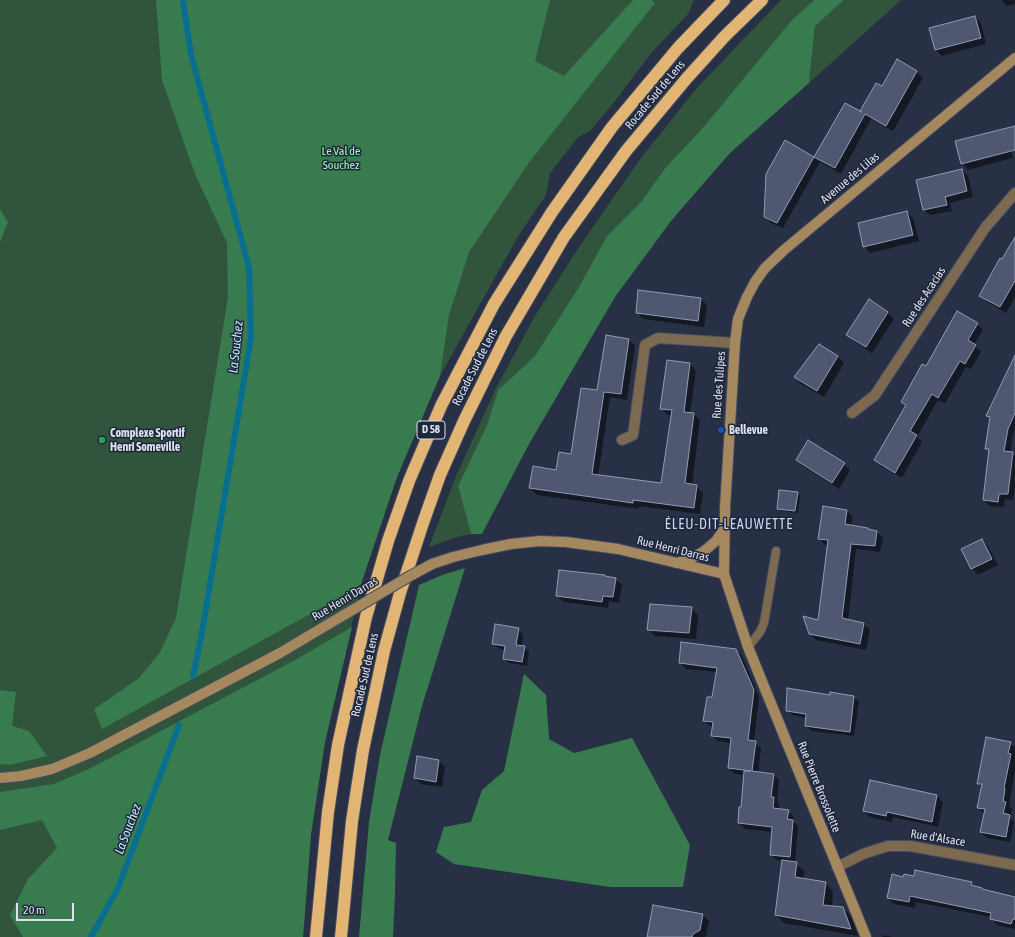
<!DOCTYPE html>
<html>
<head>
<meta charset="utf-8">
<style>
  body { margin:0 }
  #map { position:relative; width:1015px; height:937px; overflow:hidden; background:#283045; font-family:"Asap Condensed",sans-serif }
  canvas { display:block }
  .scale { position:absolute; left:16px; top:903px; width:58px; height:18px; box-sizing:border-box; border:2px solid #dbe1ef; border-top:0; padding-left:5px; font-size:12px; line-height:14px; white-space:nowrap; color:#dbe1ef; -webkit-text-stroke:3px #1e263a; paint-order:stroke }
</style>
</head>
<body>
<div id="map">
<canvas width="1015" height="937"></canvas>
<div class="scale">20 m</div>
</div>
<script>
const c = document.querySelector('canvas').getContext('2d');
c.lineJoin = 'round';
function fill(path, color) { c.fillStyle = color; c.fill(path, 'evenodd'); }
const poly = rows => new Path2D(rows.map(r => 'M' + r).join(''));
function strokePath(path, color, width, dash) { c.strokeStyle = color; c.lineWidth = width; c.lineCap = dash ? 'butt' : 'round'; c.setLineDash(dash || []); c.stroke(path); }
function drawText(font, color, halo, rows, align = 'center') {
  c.font = font + ' "Asap Condensed",sans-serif'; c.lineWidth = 3; c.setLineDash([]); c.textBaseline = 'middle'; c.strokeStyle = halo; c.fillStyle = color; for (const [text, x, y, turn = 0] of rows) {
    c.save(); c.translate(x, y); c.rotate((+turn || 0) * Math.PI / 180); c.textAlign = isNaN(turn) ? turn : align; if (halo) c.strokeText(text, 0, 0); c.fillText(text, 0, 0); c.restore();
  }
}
fill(poly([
  [0,0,694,0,688,14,652,52,615,101,591,130,577,138,550,173,546,195,517,238,440,376,397,477,361,584,325,742,311,834,303,937,0,937],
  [781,0,814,0,791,21,701,130,666,167,641,202,607,236,580,285,535,356,498,390,487,425,458,486,471,534,457,537,429,547,456,476,496,388,535,316,579,247,641,158,696,89],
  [844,0,901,0,809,83,815,26]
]), '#31553c');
fill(poly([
  [156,0,550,0,535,61,564,76,633,0,652,0,655,3,530,161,469,252,449,315,440,376,397,477,361,584,330,603,102,729,94,709,138,679,159,654,176,618,228,297,227,243,195,174,162,80],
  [814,0,844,0,815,26,809,83,730,153,671,221,615,297,529,444,482,534,471,534,458,486,487,425,498,390,535,356,580,285,607,236,641,202,666,167,701,130,791,21],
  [0,209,8,222,0,242],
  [465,568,422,706,388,840,396,843,395,895,393,937,359,937,369,822,380,755,419,585,442,575],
  [352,627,325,742,311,834,303,937,23,937,10,915,28,879,57,848,42,820,0,830,0,792,54,784,91,768,297,659],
  [524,674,546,695,549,739,574,753,632,738,690,845,683,887,610,887,454,864,436,852,444,827,471,822,482,790,504,771],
  [0,690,16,692,12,726,29,731,47,756,10,765,0,764]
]), '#387b4f');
fill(poly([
  [1001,0,1015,0,1015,4,1007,6],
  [975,17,981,23,986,44,942,56,936,50,930,29],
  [898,61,917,72,923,78,893,131,871,119,841,174,820,162,783,228,771,223,765,217,786,142,815,158,845,104,864,114,882,88],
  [1008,137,1013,158,968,170,962,163],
  [962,170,968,176,973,197,950,203,952,211,930,215,924,210],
  [907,212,913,218,919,241,870,253,864,246],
  [1015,239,1015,297,1006,313,986,301,980,295],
  [639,291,701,299,707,306,704,327,643,319,637,312],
  [888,313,894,319,872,353,854,341,847,335],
  [977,324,983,330,974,345,981,352,971,369,966,367,945,403,938,400,917,437,922,442,902,478,881,466,875,460,906,406,902,402,926,368],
  [629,340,635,346,627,400,610,397,598,476,662,485,672,415,668,415,661,408,690,364,696,371,690,414,694,414,700,420,692,486,696,486,703,493,700,514,639,506,639,509,537,495,530,488,557,471,572,455,598,391],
  [819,345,838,357,844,363,824,397,801,384,795,377],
  [1015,365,1015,430,1013,435,1010,453,1015,456,1015,487,1013,500,1005,499,1004,507,990,506,984,500,990,452,986,448,991,419,988,416],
  [797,460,844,464,850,470,839,489,803,466],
  [797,493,800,496,798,513,781,511,778,508],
  [824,507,847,511,853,517,851,526,877,532,883,538,880,552,856,549,848,621,864,624,870,630,866,650,816,640,810,634,819,621,828,545,825,545,819,539],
  [982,540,988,546,998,565,978,575,972,568],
  [560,571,605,576,615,579,622,585,619,603,609,601,608,608,564,602,557,596],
  [691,608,698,615,696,639,655,636,648,629],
  [518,629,523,634,522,646,524,647,529,652,527,666,509,663,504,658,505,650,498,648,493,643],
  [736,650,742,656,759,697,754,742,761,748,758,773,774,775,779,780,777,801,779,804,779,810,788,811,794,817,793,821,798,826,795,863,804,871,803,880,825,883,833,891,832,907,843,908,851,916,858,936,784,923,776,915,783,861,777,860,771,855,773,832,745,829,739,823,745,775,735,774,729,768,731,743,718,741,712,736,713,727,710,726,704,720,713,698,717,672,686,669,681,663],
  [830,696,854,697,859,702,854,736,811,731,806,726,807,718,792,715,787,710],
  [1010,743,1015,748,1015,770,1009,806,1012,809,1010,818,1014,822,1010,842,987,838,981,832,985,814,978,808,982,787,978,783],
  [439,761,445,767,442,787,421,784,415,778],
  [871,782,937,796,943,802,938,827,893,817,892,822,870,817,864,811],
  [904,878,971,883,976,887,983,890,1015,898,1015,929,997,925,991,917,916,902,915,908,894,904,888,898],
  [703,915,709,921,706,936,704,937,649,937],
  [882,935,893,937,883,937]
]), '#0007');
strokePath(poly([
  [183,0,191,55,249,267,251,338,201,638,193,676],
  [91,937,118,888,179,725]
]), '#086f91', 6);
const building = poly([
  [975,16,981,38,935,50,929,28,975,16],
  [897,59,917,71,886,126,865,114,835,168,814,157,777,223,764,217,766,174,785,140,814,157,845,103,862,112,860,111,876,83,882,86,897,59],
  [1015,126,1015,150,961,164,955,141,1015,126],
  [962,169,967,191,945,197,947,205,923,210,916,180,962,169],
  [907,211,913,235,863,247,858,223,907,211],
  [1015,237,1015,281,1000,307,979,296,1000,258,1002,259,1015,237],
  [638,290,701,298,698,321,636,313,638,290],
  [869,299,888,312,866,347,846,335,869,299],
  [957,311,978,323,968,340,976,345,965,364,960,361,938,398,932,394,910,431,917,435,895,473,874,460,906,405,901,402,922,364,926,366,957,311],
  [606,335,629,339,621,394,604,392,592,474,661,483,672,410,660,409,667,360,690,363,684,412,694,413,685,483,697,485,694,508,633,500,633,503,529,488,533,466,556,470,559,452,571,454,581,388,597,390,606,335],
  [819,344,838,356,817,391,794,377,819,344],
  [1015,355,1015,413,1008,429,1004,451,1013,452,1008,494,999,494,998,502,983,500,989,449,985,449,990,417,986,416,1015,355],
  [808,440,845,463,832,483,796,460,808,440],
  [779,490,798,492,795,511,777,509,779,490],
  [823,506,847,510,845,524,868,528,868,529,877,531,875,546,851,544,842,618,864,623,860,644,809,634,803,616,818,620,828,540,818,539,823,506],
  [982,539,992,559,971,569,961,549,982,539],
  [559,570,605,575,605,576,616,578,613,597,603,596,602,602,556,596,559,570],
  [650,604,692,607,689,633,647,630,650,604],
  [495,624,519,628,516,645,525,646,522,662,503,659,505,646,492,644,495,624],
  [681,642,736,649,754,690,748,740,756,741,752,771,774,774,771,797,774,797,773,808,789,810,787,819,793,820,790,857,770,855,772,827,738,823,739,807,741,807,744,771,751,771,728,768,731,738,711,736,713,722,703,721,707,697,712,697,717,668,679,663,681,642],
  [787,688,830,695,830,692,854,696,850,732,805,726,806,714,786,711,787,688],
  [986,737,1011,742,1008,753,1011,754,1004,788,1005,789,1003,801,1006,802,1003,813,1010,815,1006,837,980,832,985,809,977,808,982,784,977,784,986,737],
  [417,756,439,760,436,782,414,778,417,756],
  [870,780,937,795,932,822,887,812,886,816,863,811,870,780],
  [782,860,797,862,795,877,826,882,823,905,843,907,851,929,775,915,782,860],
  [915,870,972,882,971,885,982,888,982,889,1015,897,1015,919,1013,919,1011,924,990,919,991,913,910,896,909,902,887,898,892,874,903,877,904,874,914,876,915,870],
  [653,905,703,914,700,930,693,934,692,937,647,937,653,905]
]);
fill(building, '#4f5870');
strokePath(building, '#919bb6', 1);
const lane = poly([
  [748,647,760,632,764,623,776,551]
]);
const street = poly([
  [852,413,875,395,985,228,1015,193],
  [622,440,633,435,645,345,658,338,735,343],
  [837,867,863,854,888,846,910,846,1015,865]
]);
const secondary = poly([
  [676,563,685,561,703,552,716,541,725,528],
  [432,564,453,557,482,550,511,544,540,541,566,542,618,549,724,574],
  [0,778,21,776,52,769,90,753,280,653,327,625],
  [866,937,748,647,724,574,725,508,735,343,738,319,747,297,755,282,765,268,784,250,1015,58]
]);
const highway = poly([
  [316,937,328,812,338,745,366,617,388,541,409,481,441,406,494,304,552,212,612,127,678,48,724,0],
  [341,937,352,821,363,750,384,651,400,593,423,523,440,475,464,421,506,336,564,237,626,151,687,78,724,37,762,0]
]);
strokePath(lane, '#454c60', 10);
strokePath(street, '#454c60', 12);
strokePath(secondary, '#454c60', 12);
strokePath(highway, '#454c60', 14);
strokePath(lane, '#7c6950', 8);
strokePath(street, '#7c6950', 10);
strokePath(secondary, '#a6885f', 10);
strokePath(highway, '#e3b575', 12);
const secondaryBridge = poly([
  [327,625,410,576,432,564]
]);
strokePath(secondaryBridge, '#454c60', 12, []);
strokePath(secondaryBridge, '#a6885f', 10);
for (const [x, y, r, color] of [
  [721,430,4,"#1a4fb4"],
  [102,440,4,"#2e9e5b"]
]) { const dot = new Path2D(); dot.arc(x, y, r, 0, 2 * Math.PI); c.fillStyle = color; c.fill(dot); strokePath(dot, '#1e263a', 1.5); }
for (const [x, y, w] of [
  [431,430,28]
]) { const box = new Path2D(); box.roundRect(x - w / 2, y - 9, w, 18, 3); c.fillStyle = '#1e263a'; c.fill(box); strokePath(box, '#dbe1ef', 1); }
drawText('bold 11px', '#dbe1ef', null, [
  ["D 58",431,430]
]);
drawText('12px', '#dbe1ef', '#1e263a', [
  ["Rocade Sud de Lens",655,95,-50],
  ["Avenue des Lilas",850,178,-40],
  ["Rue des Acacias",924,297,-57],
  ["Rocade Sud de Lens",475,367,-63],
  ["Rue des Tulipes",719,385,-86],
  ["Rue Henri Darras",673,549,14],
  ["Rue Henri Darras",345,599,-31],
  ["Rocade Sud de Lens",365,675,-77],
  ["Rue Pierre Brossolette",819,787,68],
  ["Rue d'Alsace",938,838,9]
]);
drawText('12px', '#9efcba', '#1e263a', [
  ["Le Val de",341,151],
  ["Souchez",341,165]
]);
drawText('bold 12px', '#dbe1ef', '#1e263a', [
  ["Bellevue",729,430],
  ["Complexe Sportif",110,433],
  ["Henri Someville",110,447]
], 'left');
drawText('italic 13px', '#bee7fc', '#1e263a', [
  ["La Souchez",236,347,-84],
  ["La Souchez",128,829,-69]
]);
c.letterSpacing = '1px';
drawText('14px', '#cdd7f3', '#1e263a', [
  ["ÉLEU-DIT-LEAUWETTE",729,525]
]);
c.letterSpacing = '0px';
</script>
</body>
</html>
